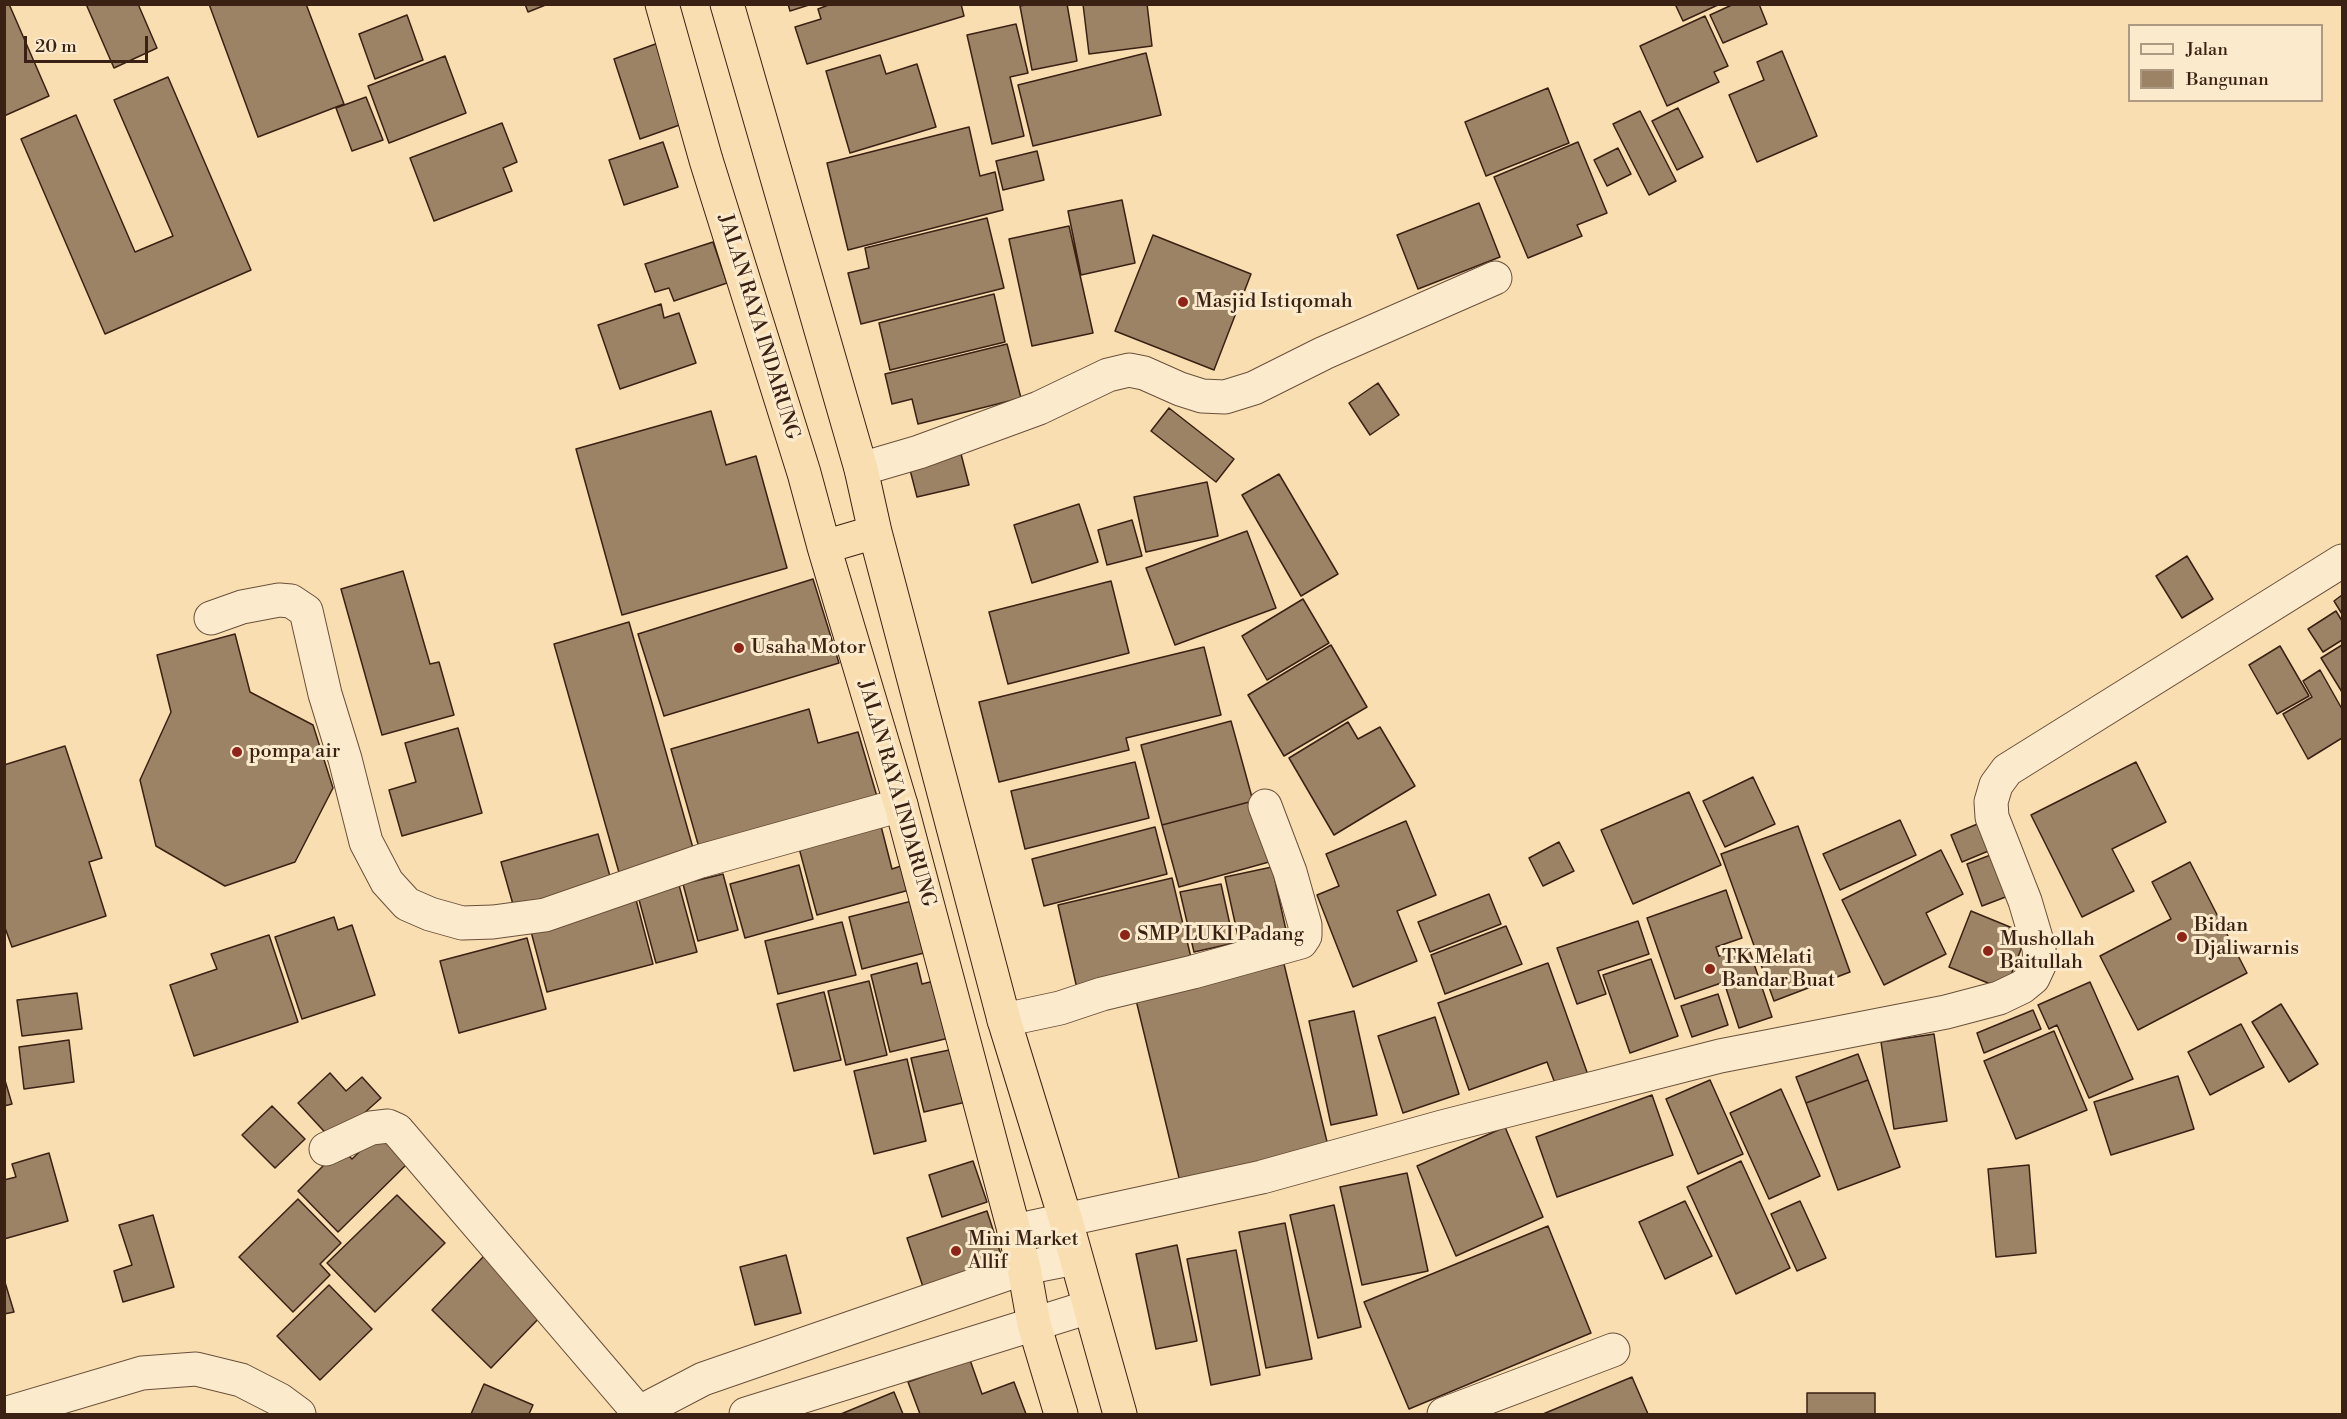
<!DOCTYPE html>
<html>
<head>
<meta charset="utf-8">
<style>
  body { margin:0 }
  #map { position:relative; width:2347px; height:1419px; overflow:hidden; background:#f9deb1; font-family:"Libre Bodoni",serif }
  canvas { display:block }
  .frame { position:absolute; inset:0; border:6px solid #3a2113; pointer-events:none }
  .legend { position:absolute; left:2128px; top:24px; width:195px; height:78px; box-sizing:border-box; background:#fbeacc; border:2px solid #ae9a82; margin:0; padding:8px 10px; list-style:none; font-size:18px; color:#3a2113 }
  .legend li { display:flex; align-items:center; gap:12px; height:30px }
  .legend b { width:30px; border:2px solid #ae9a82 }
  .scale { position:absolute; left:24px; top:36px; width:124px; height:27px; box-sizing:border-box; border:3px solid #3a2113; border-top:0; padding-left:8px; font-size:18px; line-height:21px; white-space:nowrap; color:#3a2113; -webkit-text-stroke:4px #fbeacc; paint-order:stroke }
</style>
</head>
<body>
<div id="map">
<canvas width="2347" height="1419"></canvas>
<div class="frame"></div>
<ul class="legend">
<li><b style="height:8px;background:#fbeacc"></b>Jalan</li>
<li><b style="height:16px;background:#9d8365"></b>Bangunan</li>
</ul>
<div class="scale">20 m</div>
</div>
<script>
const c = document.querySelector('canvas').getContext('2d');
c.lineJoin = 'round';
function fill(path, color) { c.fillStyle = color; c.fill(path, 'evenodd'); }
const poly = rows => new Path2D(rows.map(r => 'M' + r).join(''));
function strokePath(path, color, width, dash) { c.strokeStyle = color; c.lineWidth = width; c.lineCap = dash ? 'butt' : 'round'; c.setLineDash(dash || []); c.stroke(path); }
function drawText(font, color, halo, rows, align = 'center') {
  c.font = font + ' "Libre Bodoni",serif'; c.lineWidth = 6; c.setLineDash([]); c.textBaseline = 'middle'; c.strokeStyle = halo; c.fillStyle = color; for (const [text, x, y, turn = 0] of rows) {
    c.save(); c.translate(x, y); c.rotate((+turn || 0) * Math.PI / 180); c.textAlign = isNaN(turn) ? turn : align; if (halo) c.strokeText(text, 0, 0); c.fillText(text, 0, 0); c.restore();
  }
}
const building = poly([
  [4,4,9,4,49,96,4,116,4,4],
  [86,4,138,4,157,48,114,68,86,4],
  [209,4,306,4,344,104,258,137,209,4],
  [525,4,548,4,528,12,525,4],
  [788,4,812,4,790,11,788,4],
  [831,4,961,4,964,16,807,64,795,27,821,19,818,9,831,4],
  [1030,4,1067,4,1077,61,1032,70,1020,6,1030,4],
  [1083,4,1147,4,1152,46,1089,54,1083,4],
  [1675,4,1720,4,1683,21,1675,4],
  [1734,4,1759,4,1767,24,1723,43,1710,15,1734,4],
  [407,15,423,60,375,79,359,34,407,15],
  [1705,16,1728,66,1714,72,1719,82,1667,106,1640,46,1705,16],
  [1016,24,1028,73,1010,77,1024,136,992,144,967,35,1016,24],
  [661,42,688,122,640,139,614,59,661,42],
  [1782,51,1817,136,1757,162,1729,95,1764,80,1757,62,1782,51],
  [1146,53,1161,115,1033,146,1018,85,1146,53],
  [880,55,886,74,917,64,936,127,850,153,826,71,880,55],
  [445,56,466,113,389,143,368,86,445,56],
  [168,77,251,270,105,334,21,139,76,115,135,252,173,236,114,100,168,77],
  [1548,88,1569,143,1486,176,1465,122,1548,88],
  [366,97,383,140,352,151,336,108,366,97],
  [1678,108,1703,157,1677,170,1652,121,1678,108],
  [1640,111,1676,181,1649,195,1613,124,1640,111],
  [502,123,517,162,503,168,512,191,434,221,410,158,502,123],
  [969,127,980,176,995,172,1003,210,848,250,827,163,969,127],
  [663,142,678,187,624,205,609,160,663,142],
  [1578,142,1607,213,1577,225,1582,236,1528,258,1494,177,1578,142],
  [1618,148,1631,174,1607,186,1594,160,1618,148],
  [1037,151,1044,180,1003,190,996,161,1037,151],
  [1122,200,1135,263,1081,275,1068,211,1122,200],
  [1479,203,1500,257,1418,289,1397,235,1479,203],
  [987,218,1004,288,861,324,848,273,869,268,865,248,987,218],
  [1069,226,1093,333,1032,346,1009,239,1069,226],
  [1153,235,1251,274,1214,370,1115,331,1153,235],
  [713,242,727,283,674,301,669,288,655,292,645,264,713,242],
  [994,294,1005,342,890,370,879,323,994,294],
  [661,304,664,318,679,313,696,363,620,389,598,325,661,304],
  [1007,344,1021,398,918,424,912,399,892,404,885,374,1007,344],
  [1378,383,1399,415,1370,435,1349,403,1378,383],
  [1169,408,1234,459,1216,482,1151,431,1169,408],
  [711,411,726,465,756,456,787,568,622,615,576,449,711,411],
  [960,450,969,485,917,497,908,462,960,450],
  [1279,474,1338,574,1301,596,1242,495,1279,474],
  [1207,482,1218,536,1146,552,1134,497,1207,482],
  [1079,504,1098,562,1032,583,1014,525,1079,504],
  [1132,520,1142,556,1107,565,1098,530,1132,520],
  [1247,531,1276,608,1175,645,1146,568,1247,531],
  [2187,556,2213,599,2182,618,2156,576,2187,556],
  [403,571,430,664,439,662,454,715,382,735,341,589,403,571],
  [813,579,839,663,664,716,638,634,813,579],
  [1111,581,1129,653,1008,684,989,612,1111,581],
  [2342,595,2342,614,2334,601,2342,595],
  [1303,599,1329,643,1267,680,1242,636,1303,599],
  [2336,611,2342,621,2342,640,2323,652,2308,629,2336,611],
  [629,622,695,855,620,876,554,644,629,622],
  [235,634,250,692,313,725,333,788,295,862,225,886,156,846,140,780,171,712,157,655,235,634],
  [1331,645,1367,707,1284,756,1248,695,1331,645],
  [2342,645,2342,692,2321,658,2342,645],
  [2280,646,2309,696,2277,714,2249,665,2280,646],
  [1204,647,1221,715,1126,738,1129,750,999,782,979,702,1204,647],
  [2320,670,2342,709,2342,738,2308,759,2283,714,2312,697,2303,681,2320,670],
  [809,709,818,743,858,732,878,800,700,851,671,749,809,709],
  [1231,721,1253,801,1162,825,1141,745,1231,721],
  [1348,722,1358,739,1380,727,1415,786,1334,835,1289,758,1348,722],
  [458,728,482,813,402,836,389,790,416,782,405,743,458,728],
  [65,746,102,858,89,862,106,916,12,947,4,925,4,765,65,746],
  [1135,762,1149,818,1025,849,1011,791,1135,762],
  [2136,762,2166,822,2112,849,2134,891,2082,917,2031,815,2136,762],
  [1753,777,1775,824,1725,847,1703,801,1753,777],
  [1689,792,1721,865,1633,904,1601,830,1689,792],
  [1253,801,1269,862,1179,887,1162,825,1253,801],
  [1900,820,1916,855,1840,890,1823,854,1900,820],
  [1987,820,1998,847,1962,862,1951,835,1987,820],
  [1406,821,1436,895,1397,911,1417,961,1353,987,1317,895,1339,886,1326,854,1406,821],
  [881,826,892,869,907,864,913,889,817,915,799,848,881,826],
  [1798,826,1850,972,1774,1001,1721,854,1798,826],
  [1155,827,1167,874,1044,906,1032,859,1155,827],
  [598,834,613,887,516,915,501,862,598,834],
  [1559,842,1574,871,1543,886,1529,858,1559,842],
  [1941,850,1963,894,1926,913,1946,954,1884,985,1842,900,1941,850],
  [2001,851,2016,893,1982,906,1967,864,2001,851],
  [2190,862,2247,973,2138,1030,2100,956,2171,919,2152,882,2190,862],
  [799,865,813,919,745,938,730,884,799,865],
  [1272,867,1286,930,1239,941,1225,877,1272,867],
  [723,874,738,930,698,941,683,884,723,874],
  [1172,878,1193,966,1078,993,1058,905,1172,878],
  [1221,884,1234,943,1194,952,1180,892,1221,884],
  [679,885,697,952,656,963,638,896,679,885],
  [1726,890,1742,938,1716,947,1719,956,1748,946,1772,1017,1739,1028,1724,982,1675,999,1647,918,1726,890],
  [1489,894,1501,924,1430,952,1418,922,1489,894],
  [635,896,653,964,547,992,529,924,635,896],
  [912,901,924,953,862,969,849,917,912,901],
  [1971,911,2027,934,2005,990,1949,967,1971,911],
  [334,917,338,930,352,925,375,995,302,1019,275,937,334,917],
  [1638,921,1649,954,1598,971,1606,994,1577,1004,1557,948,1638,921],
  [842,922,856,975,778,994,765,941,842,922],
  [1506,926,1522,964,1445,994,1431,955,1506,926],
  [269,935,298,1022,194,1056,170,985,217,969,211,954,269,935],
  [527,938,546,1009,459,1033,440,961,527,938],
  [1651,959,1678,1036,1630,1053,1603,975,1651,959],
  [917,963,922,984,934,981,949,1038,890,1052,871,975,917,963],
  [1548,963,1588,1075,1556,1086,1547,1062,1469,1090,1438,1003,1548,963],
  [1284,964,1329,1150,1181,1186,1136,1000,1284,964],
  [869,981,887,1055,846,1065,828,991,869,981],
  [2090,982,2133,1079,2089,1098,2057,1025,2049,1029,2038,1005,2090,982],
  [824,992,841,1060,794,1071,777,1004,824,992],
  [77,993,82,1029,22,1036,17,1000,77,993],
  [1718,994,1728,1025,1692,1037,1681,1006,1718,994],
  [2281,1004,2318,1064,2289,1082,2252,1022,2281,1004],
  [2033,1010,2041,1029,1984,1053,1977,1033,2033,1010],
  [1354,1011,1377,1115,1331,1125,1309,1021,1354,1011],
  [1435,1017,1459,1094,1403,1113,1378,1036,1435,1017],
  [2241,1024,2264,1067,2210,1095,2188,1052,2241,1024],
  [2054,1031,2087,1110,2016,1139,1984,1061,2054,1031],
  [1934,1034,1947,1121,1894,1129,1881,1042,1934,1034],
  [69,1040,74,1082,24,1089,19,1047,69,1040],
  [954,1049,966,1102,924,1112,911,1058,954,1049],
  [1858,1054,1868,1080,1806,1103,1796,1077,1858,1054],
  [907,1059,926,1141,874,1154,854,1071,907,1059],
  [330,1073,346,1091,362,1077,381,1098,333,1141,298,1103,330,1073],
  [2178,1076,2194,1129,2111,1155,2094,1102,2178,1076],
  [4,1077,12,1104,4,1106,4,1077],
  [1710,1080,1743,1154,1698,1174,1666,1099,1710,1080],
  [1868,1080,1900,1167,1838,1190,1806,1103,1868,1080],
  [1781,1089,1820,1176,1769,1199,1730,1113,1781,1089],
  [1652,1095,1673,1155,1557,1197,1536,1137,1652,1095],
  [272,1106,305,1139,275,1168,242,1135,272,1106],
  [1505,1127,1543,1217,1456,1256,1417,1166,1505,1127],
  [378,1134,407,1164,338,1232,298,1191,341,1148,352,1159,378,1134],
  [49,1153,68,1221,4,1239,4,1180,16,1177,12,1164,49,1153],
  [973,1161,987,1202,942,1217,929,1175,973,1161],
  [1741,1161,1790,1268,1736,1294,1687,1187,1741,1161],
  [2029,1165,2036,1253,1996,1257,1988,1169,2029,1165],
  [1407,1173,1428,1271,1362,1285,1340,1187,1407,1173],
  [397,1195,445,1243,375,1312,327,1263,397,1195],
  [298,1199,341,1243,320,1264,330,1275,293,1312,239,1257,298,1199],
  [1685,1201,1712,1256,1665,1279,1639,1222,1685,1201],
  [1800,1201,1826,1258,1797,1271,1771,1214,1800,1201],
  [1334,1205,1361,1327,1318,1338,1290,1215,1334,1205],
  [987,1211,1004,1264,924,1290,907,1238,987,1211],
  [153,1215,174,1287,123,1302,114,1271,132,1265,119,1225,153,1215],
  [1285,1223,1312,1359,1266,1368,1239,1232,1285,1223],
  [1548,1226,1591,1333,1409,1409,1364,1302,1548,1226],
  [1177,1245,1197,1341,1156,1349,1136,1254,1177,1245],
  [1236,1250,1260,1375,1211,1385,1187,1259,1236,1250],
  [786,1255,801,1313,755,1325,740,1267,786,1255],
  [484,1256,543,1314,491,1368,432,1310,484,1256],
  [4,1279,14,1312,4,1314,4,1279],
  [329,1285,372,1329,320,1380,277,1336,329,1285],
  [970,1360,982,1394,1014,1382,1026,1414,920,1414,908,1382,970,1360],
  [1632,1377,1648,1414,1543,1414,1632,1377],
  [484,1384,533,1405,529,1414,471,1414,484,1384],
  [894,1392,903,1414,841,1414,894,1392],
  [1807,1393,1875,1393,1875,1414,1807,1414,1807,1393]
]);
fill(building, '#9d8365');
strokePath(building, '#3a2113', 1.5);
const minor = poly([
  [861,469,919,452,1039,408,1108,375,1129,370,1144,373,1180,389,1202,396,1225,397,1254,388,1324,353,1495,278],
  [211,618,242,607,279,600,291,601,306,611,325,694,345,759,366,842,387,882,407,904,430,914,462,923,493,922,545,915,701,861,901,805],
  [1004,1020,1060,1008,1102,994,1193,972,1301,942,1305,936,1305,925,1290,872,1265,806],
  [326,1149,371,1128,388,1126,397,1130,640,1414],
  [1014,1231,1262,1177,1442,1127,1720,1056,1946,1012,1999,998,2022,987,2033,978,2040,963,2039,948,2025,901,1992,817,1991,802,1996,785,2007,770,2342,561],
  [4,1414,142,1373,196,1369,241,1380,280,1400,299,1414],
  [636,1414,703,1379,1024,1268,1075,1258],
  [746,1414,1089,1307],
  [1444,1414,1613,1350]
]);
const highway = poly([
  [662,4,706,160,804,473,824,547,901,805,1024,1268,1034,1324,1061,1414],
  [727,4,861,469,875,532,1004,1020,1066,1221,1120,1414],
  [824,547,875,532]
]);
strokePath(minor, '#6a503a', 35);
strokePath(highway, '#3a2113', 35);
strokePath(minor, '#fbeacc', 33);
strokePath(highway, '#f9deb1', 33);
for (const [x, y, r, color] of [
  [1183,302,6,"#8f2418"],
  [739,648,6,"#8f2418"],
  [237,752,6,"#8f2418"],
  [1125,935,6,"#8f2418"],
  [2182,937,6,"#8f2418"],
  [1988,951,6,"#8f2418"],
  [1710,969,6,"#8f2418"],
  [956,1251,6,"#8f2418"]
]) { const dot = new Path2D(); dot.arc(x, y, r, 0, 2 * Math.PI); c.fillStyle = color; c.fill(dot); strokePath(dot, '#fbeacc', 2); }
drawText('20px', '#3a2113', '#fbeacc', [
  ["Masjid Istiqomah",1195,302],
  ["Usaha Motor",751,648],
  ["pompa air",249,752],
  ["Bidan",2194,926],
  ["Djaliwarnis",2194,949],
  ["SMP LUKI Padang",1137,935],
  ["Mushollah",2000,940],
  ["Baitullah",2000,963],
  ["TK Melati",1722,958],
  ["Bandar Buat",1722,981],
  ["Mini Market",968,1240],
  ["Allif",968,1263]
], 'left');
drawText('20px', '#3a2113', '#fbeacc', [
  ["JALAN RAYA INDARUNG",758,327,73],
  ["JALAN RAYA INDARUNG",896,794,74]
]);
</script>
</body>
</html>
